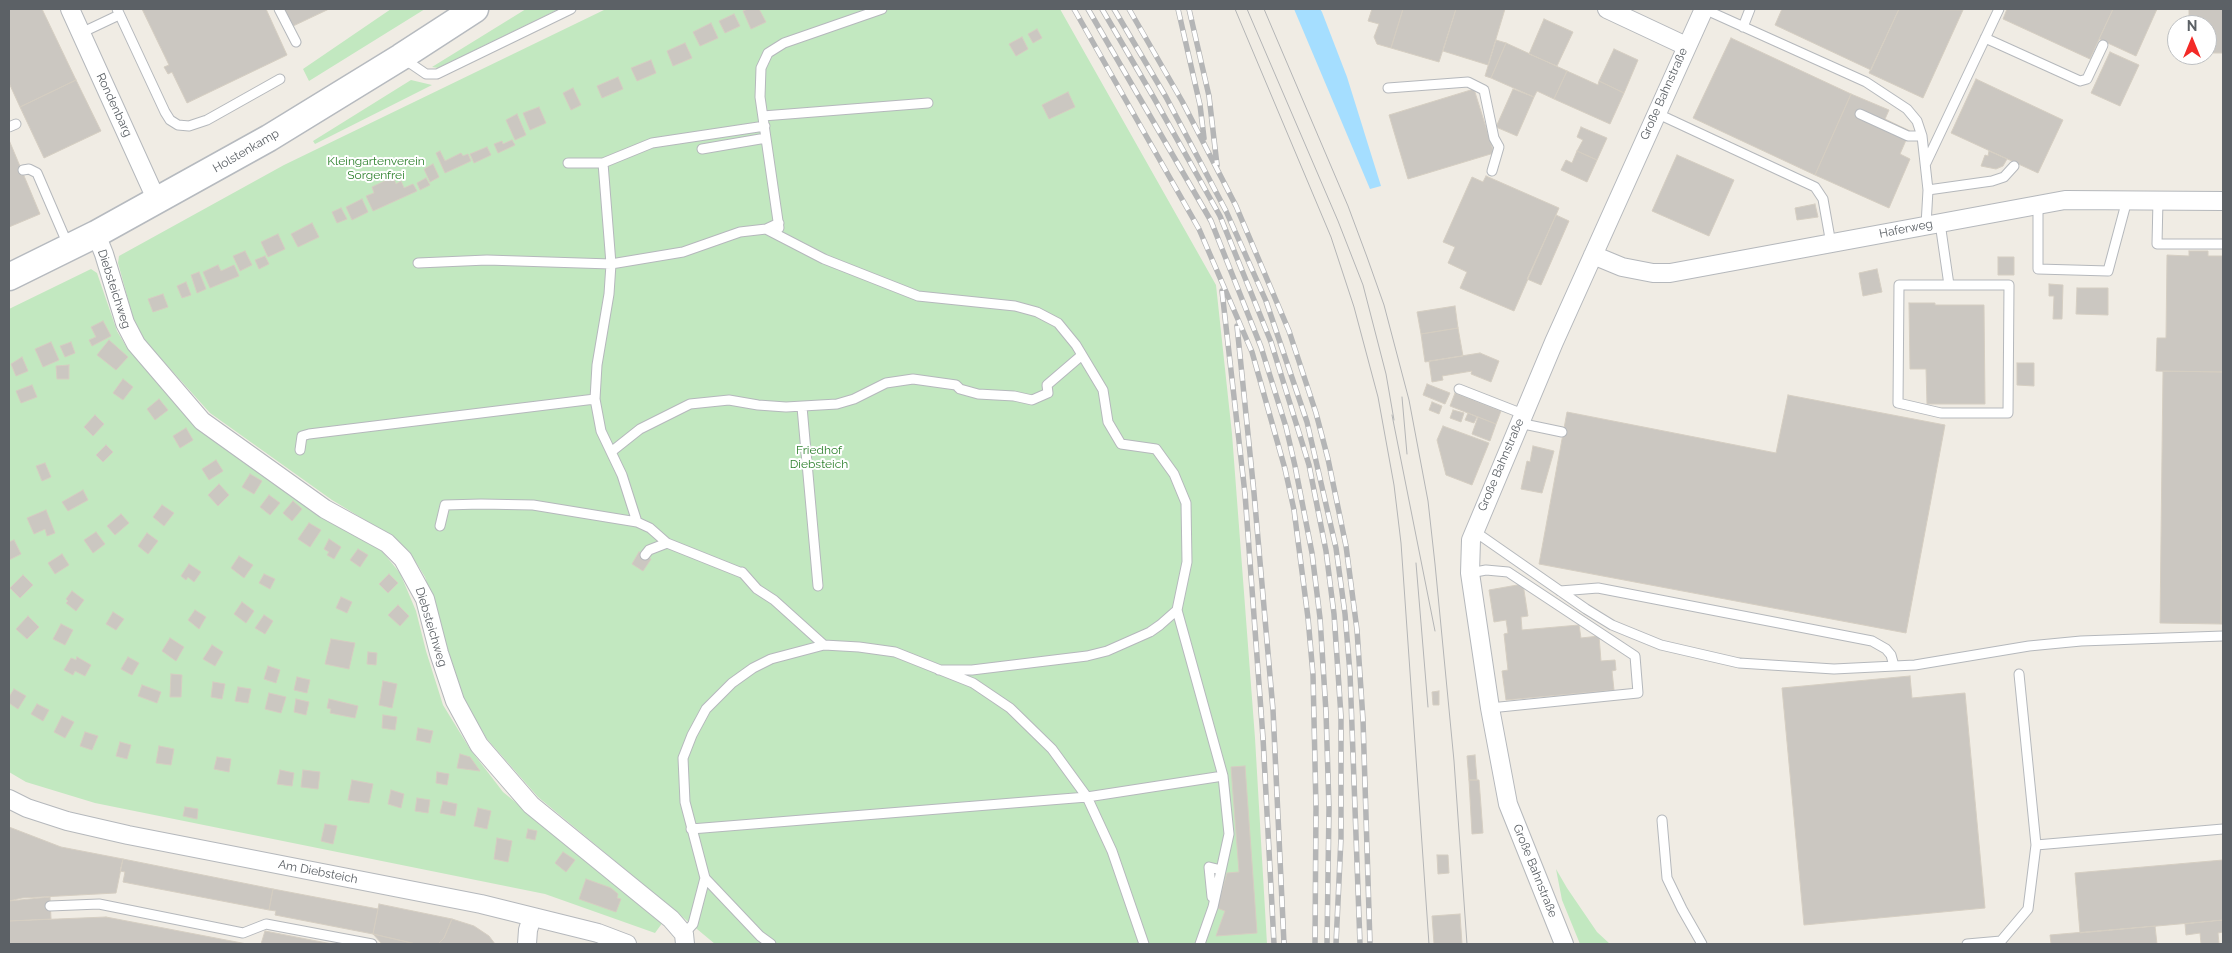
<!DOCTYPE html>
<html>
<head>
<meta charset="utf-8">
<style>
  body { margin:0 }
  #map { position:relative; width:2232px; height:953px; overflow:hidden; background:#f0ece4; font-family:Raleway,sans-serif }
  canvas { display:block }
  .frame { position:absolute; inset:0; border:10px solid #5c6166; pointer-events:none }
  .north { position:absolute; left:2167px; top:15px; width:50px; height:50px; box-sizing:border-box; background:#fff; border:1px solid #bec0c2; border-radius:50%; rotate:0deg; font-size:14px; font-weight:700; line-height:20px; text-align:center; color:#5c6166 }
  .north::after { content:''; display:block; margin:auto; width:18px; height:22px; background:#f32a27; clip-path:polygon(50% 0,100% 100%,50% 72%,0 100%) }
</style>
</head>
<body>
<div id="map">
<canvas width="2232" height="953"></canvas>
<div class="frame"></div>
<div class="north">N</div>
</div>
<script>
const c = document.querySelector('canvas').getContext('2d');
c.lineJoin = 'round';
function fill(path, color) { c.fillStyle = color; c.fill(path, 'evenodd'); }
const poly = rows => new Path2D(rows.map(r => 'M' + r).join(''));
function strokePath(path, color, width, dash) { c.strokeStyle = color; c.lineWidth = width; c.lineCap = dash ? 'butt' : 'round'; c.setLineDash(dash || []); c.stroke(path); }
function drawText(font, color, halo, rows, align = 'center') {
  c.font = font + ' Raleway,sans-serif'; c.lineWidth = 4; c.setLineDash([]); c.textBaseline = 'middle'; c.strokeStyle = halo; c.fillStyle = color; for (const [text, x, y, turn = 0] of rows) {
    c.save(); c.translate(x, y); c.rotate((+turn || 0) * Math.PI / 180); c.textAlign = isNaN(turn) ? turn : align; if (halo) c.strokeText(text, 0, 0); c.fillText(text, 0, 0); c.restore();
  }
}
fill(poly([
  [391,9,425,9,309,81,303,69],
  [526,9,559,9,438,68,432,67],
  [606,9,1060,9,1216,285,1232,434,1255,738,1267,944,715,944,538,797,487,739,464,701,425,577,409,551,383,531,332,500,210,413,137,332,118,263,119,256,284,165],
  [411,80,432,85,315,144,313,141],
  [91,269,97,273,117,331,126,346,196,426,381,550,400,573,416,611,426,651,443,705,470,749,503,792,663,922,655,933,545,894,95,803,26,782,9,772,9,309],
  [1556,869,1567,888,1597,932,1610,944,1580,944,1562,900]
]), '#c2e8c0');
fill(poly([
  [1294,9,1320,9,1322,12,1347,77,1381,186,1370,189]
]), '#a5deff');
const building = poly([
  [9,9,42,9,76,80,20,107,9,83,9,9],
  [142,9,266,9,287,55,187,103,172,72,168,74,164,67,169,65,142,9],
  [283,9,329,9,291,27,283,9],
  [748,9,759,9,766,22,751,29,743,11,748,9],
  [1372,9,1403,9,1391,48,1377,44,1374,37,1379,24,1368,21,1372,9],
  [1403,9,1456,9,1439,62,1391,48,1403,9],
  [1456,9,1505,9,1488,65,1443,51,1456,9],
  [1782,9,1899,9,1871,70,1775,25,1782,9],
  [1899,9,1963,10,1923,98,1869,73,1899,9],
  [2007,9,2113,9,2090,59,2003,19,2007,9],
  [2113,9,2157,9,2136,56,2099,39,2113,9],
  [2189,9,2223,9,2223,53,2207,53,2207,25,2189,25,2189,9],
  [734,14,740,26,725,33,719,21,734,14],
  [1544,19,1573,32,1557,66,1529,54,1544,19],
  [711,23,718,38,700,46,693,32,711,23],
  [1037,29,1042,38,1033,43,1028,34,1037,29],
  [1022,37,1028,49,1016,56,1009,44,1022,37],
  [1731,38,1851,94,1815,175,1693,118,1731,38],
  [1496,40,1506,43,1491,78,1485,76,1496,40],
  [685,43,692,58,673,66,667,51,685,43],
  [1506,43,1567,71,1554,99,1537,91,1534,97,1491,78,1506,43],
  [1614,49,1638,60,1624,93,1599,81,1614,49],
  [2110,52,2139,65,2120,106,2091,93,2110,52],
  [651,60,656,73,637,81,631,68,651,60],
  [1567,71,1598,85,1599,81,1624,93,1610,124,1554,99,1567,71],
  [618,77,623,89,602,98,597,86,618,77],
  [1976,79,2063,120,2038,173,1951,133,1976,79],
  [76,80,101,131,44,158,20,107,76,80],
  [573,88,581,105,571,110,563,93,573,88],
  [1474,89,1494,153,1408,179,1389,115,1474,89],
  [1513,89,1534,97,1517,136,1496,127,1513,89],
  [1068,92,1075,107,1049,119,1042,105,1068,92],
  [1851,94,1889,110,1885,119,1910,131,1900,154,1910,159,1889,208,1815,175,1851,94],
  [539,107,546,123,530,130,523,113,539,107],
  [517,114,526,135,515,140,506,120,517,114],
  [1581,127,1607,138,1597,160,1577,151,1583,140,1577,137,1581,127],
  [9,140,40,214,9,227,9,140],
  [512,140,515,145,498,153,494,144,502,141,503,144,512,140],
  [487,147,491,155,474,163,470,154,487,147],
  [440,151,445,161,461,153,463,156,468,154,471,161,445,173,436,153,440,151],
  [1577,151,1597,160,1587,182,1561,170,1566,160,1572,163,1577,151],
  [1989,151,2007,159,2003,166,1996,169,1981,166,1985,155,1988,156,1989,151],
  [1677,155,1734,180,1709,236,1652,211,1677,155],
  [433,164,439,177,430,182,424,169,433,164],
  [1486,176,1559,208,1514,311,1460,288,1467,272,1448,263,1455,247,1443,242,1472,177,1483,182,1486,176],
  [393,177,396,184,401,181,404,188,413,184,417,191,373,211,366,196,374,193,372,187,393,177],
  [426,178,430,185,420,190,417,183,426,178],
  [362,199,368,212,352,220,346,207,362,199],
  [1815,204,1818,217,1797,220,1795,208,1815,204],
  [341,208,347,219,337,223,332,212,341,208],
  [1556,215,1569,221,1541,285,1527,279,1556,215],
  [312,223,319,237,298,247,291,234,312,223],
  [278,234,285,249,268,257,261,242,278,234],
  [245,251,252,265,240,271,233,256,245,251],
  [2189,251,2208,251,2208,256,2223,256,2223,372,2156,371,2157,338,2166,338,2167,255,2189,256,2189,251],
  [265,256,269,264,259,269,255,260,265,256],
  [1998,257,2014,257,2014,275,1998,275,1998,257],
  [218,265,221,271,234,265,239,276,210,288,203,272,218,265],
  [1877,269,1882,292,1863,296,1859,273,1877,269],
  [199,272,206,289,197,293,191,275,199,272],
  [186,282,191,295,182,298,177,286,186,282],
  [2049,284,2063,285,2062,319,2053,319,2054,296,2049,296,2049,284],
  [2077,288,2108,288,2108,315,2076,314,2077,288],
  [163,294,168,307,153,312,148,299,163,294],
  [1909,303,1935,303,1935,305,1984,305,1985,404,1927,404,1926,369,1910,369,1909,303],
  [1455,306,1458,328,1421,334,1417,312,1455,306],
  [103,321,111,336,92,346,89,340,96,337,91,327,103,321],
  [1458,328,1463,356,1425,362,1421,334,1458,328],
  [109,340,128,357,116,370,97,355,109,340],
  [51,342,59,360,43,367,35,349,51,342],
  [71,342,75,353,65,357,60,346,71,342],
  [1480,353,1499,361,1491,382,1471,374,1472,371,1442,376,1443,380,1432,382,1429,361,1480,353],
  [22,357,28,371,16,376,11,364,22,357],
  [2017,363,2034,363,2034,386,2017,385,2017,363],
  [69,365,69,379,57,379,56,366,69,365],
  [2163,371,2223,372,2221,624,2160,623,2163,371],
  [123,379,133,387,123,400,113,393,123,379],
  [1427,384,1450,393,1445,404,1423,395,1427,384],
  [32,385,37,397,21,403,16,391,32,385],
  [1455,393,1501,411,1496,424,1450,406,1455,393],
  [1788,395,1945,425,1906,633,1539,564,1567,412,1776,453,1788,395],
  [159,399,168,410,155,420,147,409,159,399],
  [1432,402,1442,406,1439,414,1429,410,1432,402],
  [1453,410,1464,413,1461,422,1450,418,1453,410],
  [1468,413,1477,417,1474,423,1465,420,1468,413],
  [95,415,104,424,93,436,84,427,95,415],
  [1478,417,1496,424,1490,441,1472,434,1478,417],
  [1443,426,1489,443,1472,485,1446,475,1437,440,1443,426],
  [186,428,193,440,180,448,173,436,186,428],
  [106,445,113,452,103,462,96,455,106,445],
  [1533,446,1554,451,1542,493,1521,489,1527,461,1530,462,1533,446],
  [216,460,223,471,209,480,202,469,216,460],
  [45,463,51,477,42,481,36,466,45,463],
  [250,474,262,481,254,494,242,487,250,474],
  [219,484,229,495,218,506,208,495,219,484],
  [83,490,88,500,68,511,62,502,83,490],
  [269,495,280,503,270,515,260,507,269,495],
  [2223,500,2223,624,2221,624,2223,500],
  [293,501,302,509,292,521,283,513,293,501],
  [162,505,174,513,164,526,153,517,162,505],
  [46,510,55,533,47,536,45,529,34,534,27,518,46,510],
  [121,514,129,523,115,535,107,526,121,514],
  [309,523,321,530,310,547,298,539,309,523],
  [96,532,105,544,93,553,84,540,96,532],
  [147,533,158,541,148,554,138,546,147,533],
  [329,539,341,547,334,559,327,555,329,552,324,549,329,539],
  [14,540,21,554,9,560,9,542,14,540],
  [358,549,368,555,360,567,350,560,358,549],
  [639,552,651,559,643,571,632,564,639,552],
  [62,554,69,565,55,574,48,563,62,554],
  [239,556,253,565,244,578,231,568,239,556],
  [189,564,201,572,194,582,188,577,186,580,181,576,189,564],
  [264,574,275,579,270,589,259,583,264,574],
  [389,574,398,583,388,593,379,584,389,574],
  [23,575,33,585,20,598,10,588,23,575],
  [1523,584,1528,616,1521,617,1522,630,1579,625,1581,638,1599,636,1601,661,1615,660,1616,670,1612,671,1614,690,1506,700,1502,671,1508,670,1504,634,1508,633,1506,620,1494,622,1489,590,1523,584],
  [72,591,84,600,76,611,66,603,68,601,66,599,72,591],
  [341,597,352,602,347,613,336,608,341,597],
  [242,602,254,611,246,623,234,614,242,602],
  [398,605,409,616,400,626,388,615,398,605],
  [195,610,206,617,199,629,188,620,195,610],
  [113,612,124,619,116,630,106,624,113,612],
  [264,615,273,621,265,634,255,628,264,615],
  [28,616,39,627,27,639,16,629,28,616],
  [61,624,73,630,65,645,53,639,61,624],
  [170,638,184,647,176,661,162,651,170,638],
  [331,639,355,643,349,669,325,664,331,639],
  [212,645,223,652,215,666,203,659,212,645],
  [368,652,377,653,376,665,367,664,368,652],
  [77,657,91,665,85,676,75,671,73,675,64,670,71,658,76,660,77,657],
  [128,657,139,663,132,675,121,669,128,657],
  [268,666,280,670,276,683,264,679,268,666],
  [171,674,182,675,181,697,170,697,171,674],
  [1910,676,1912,698,1965,693,1985,908,1804,925,1782,688,1910,676],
  [297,677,310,680,307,693,294,690,297,677],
  [383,681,397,684,392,708,379,705,383,681],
  [213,682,225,684,222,699,211,697,213,682],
  [142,685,161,692,157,703,138,696,142,685],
  [238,687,251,689,248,703,235,701,238,687],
  [14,689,26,696,18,709,9,703,9,697,14,689],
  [1439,691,1439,705,1433,705,1432,692,1439,691],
  [269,693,286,697,281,713,265,709,269,693],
  [296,699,309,702,306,715,294,712,296,699],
  [329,699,358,706,355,718,330,713,331,709,327,708,329,699],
  [37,704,49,710,43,721,31,714,37,704],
  [383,715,397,717,395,730,382,728,383,715],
  [62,716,74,722,65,738,54,732,62,716],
  [418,728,433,731,430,743,416,740,418,728],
  [85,732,98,736,92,750,80,746,85,732],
  [120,742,131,745,127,759,116,756,120,742],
  [159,746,174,749,171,765,156,763,159,746],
  [460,754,470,757,480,771,457,768,460,754],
  [1475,755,1477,780,1469,780,1467,756,1475,755],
  [217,757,231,759,229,772,214,769,217,757],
  [1245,766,1257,933,1216,936,1225,911,1217,908,1227,873,1239,872,1231,767,1245,766],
  [280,770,294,773,292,786,277,784,280,770],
  [303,770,320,772,318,789,301,787,303,770],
  [437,772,449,774,447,785,436,783,437,772],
  [352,780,373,784,369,803,348,800,352,780],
  [1469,780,1479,780,1483,833,1472,834,1469,780],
  [391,790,404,794,401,808,388,804,391,790],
  [417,798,430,800,428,813,415,811,417,798],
  [443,801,457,804,455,816,440,813,443,801],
  [185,807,198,809,197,819,183,816,185,807],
  [478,808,491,811,487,829,474,826,478,808],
  [325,824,337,826,333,844,321,841,325,824],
  [9,827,61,847,123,859,116,893,22,898,9,901,9,827],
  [528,829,537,831,535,840,526,838,528,829],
  [497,838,512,841,508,862,494,859,497,838],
  [563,852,575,860,566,872,555,863,563,852],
  [1437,855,1448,855,1449,873,1438,874,1437,855],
  [123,859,273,889,269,910,123,882,125,872,120,871,123,859],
  [2223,860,2223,920,2080,933,2075,873,2223,860],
  [586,879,611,888,618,894,617,898,621,899,616,912,579,899,586,879],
  [273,889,378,909,373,934,275,915,276,911,269,910,273,889],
  [50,897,51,919,9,921,9,901,50,897],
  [379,904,452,919,444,938,438,944,416,944,373,934,379,904],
  [1460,914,1462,944,1434,944,1432,916,1460,914],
  [106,917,247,944,9,944,9,921,106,917],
  [452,919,474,926,489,936,495,944,438,944,444,938,452,919],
  [2223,920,2223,932,2218,933,2219,944,2201,944,2200,933,2186,935,2185,924,2223,920],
  [2155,926,2157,944,2051,944,2050,935,2155,926],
  [265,931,332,944,261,944,265,931],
  [373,934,416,944,382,944,373,934]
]);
fill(building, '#cbc7c1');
strokePath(building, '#d5cec2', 1);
const service = poly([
  [117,9,165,112,170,120,178,125,189,126,207,120,280,79],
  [279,9,296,42],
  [1704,9,1866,82,1907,109,1917,121,1922,136,1928,190,1926,225],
  [1743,27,1750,9],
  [81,33,119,15],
  [1985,38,2080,81,2087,79,2103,45],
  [404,59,426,74,437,74,571,9],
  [1388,88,1468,82,1484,90,1494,138,1499,147,1492,171],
  [1656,113,1815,187,1823,199,1831,244],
  [1860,114,1908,136,1922,136],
  [763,116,928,103],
  [9,127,16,124],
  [702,149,766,138],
  [568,163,603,163,611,264,609,294,597,365,595,399,601,431,622,475,637,522,650,528,667,543,742,573],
  [603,163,652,143,765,126],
  [1926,163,1999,9],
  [23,170,29,169,37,173,68,245],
  [1928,190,1992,181,2004,177,2014,166],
  [2158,200,2157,244,2223,244],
  [2038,205,2038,269,2108,271,2127,200],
  [1940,223,1949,285],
  [779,228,760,97,761,68,768,53,784,43,882,9],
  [766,229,824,259,918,296,1015,306,1037,312,1058,323,1076,345,1103,390,1108,422,1121,444,1156,449,1174,474,1186,503,1187,562,1177,610,1160,625,1150,632,1107,651,1087,656,972,670,939,670],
  [418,263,487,260,611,264,683,252,740,232,766,229,779,223],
  [1899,285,2009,285,2008,413,1941,413,1898,403,1899,285],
  [1459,389,1523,414],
  [802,407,818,586],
  [1519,423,1562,432],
  [300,450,302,436,309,434,595,399],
  [611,452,640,429,690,404,729,400,758,405,786,407,837,404,854,399,886,383,913,379,956,385,960,389,978,394,1014,396,1032,400,1048,393,1047,385,1082,355],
  [440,526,445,505,481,504,533,505,637,522],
  [1474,531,1586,609,1612,625,1661,645,1739,663,1834,669,1915,665,2029,646,2081,641,2223,636],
  [645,555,649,550,667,543],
  [742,572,757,589,774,600,824,645],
  [1470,573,1486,570,1508,572,1635,656,1638,693,1490,708],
  [1560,591,1598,588,1872,641,1886,649,1891,655,1894,666],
  [1177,610,1223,776,1229,834,1213,907,1200,944],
  [1662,820,1667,878,1682,909,1702,944],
  [691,829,1087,797,1223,776],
  [2036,845,2223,829],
  [1212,897,1209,867,1221,870],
  [50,906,99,904,243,933,266,924,372,944],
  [684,934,693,924,705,878],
  [771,944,760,936,705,878,685,802,683,758,692,735,706,709,732,683,753,668,771,659,824,645,859,647,895,652,973,683,1010,708,1052,749,1087,797,1112,851,1144,944],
  [1967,944,2001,941,2028,909,2036,845,2019,674]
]);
const minor = poly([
  [70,9,157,201],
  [1607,9,1686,46],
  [96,234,104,254,125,323,136,344,202,421,325,509,387,543,403,559,425,599,439,653,455,701,479,745,531,805,671,919,684,934,685,944],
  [1593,255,1622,267,1653,273,1670,273,2065,200,2223,201],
  [9,799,27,808,67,821,128,835,481,904,598,933,627,944],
  [527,944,528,930,532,917],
  [1564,944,1508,804,1490,708,1470,573,1471,540,1554,342,1704,9]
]);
const secondary = poly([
  [9,277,96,234,269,138,401,57,475,9]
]);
strokePath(service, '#b5b8bc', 11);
strokePath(minor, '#b5b8bc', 20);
strokePath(secondary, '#b6babf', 29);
strokePath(service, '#fff', 9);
strokePath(minor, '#fff', 18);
strokePath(secondary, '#fff', 26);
strokePath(poly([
  [1235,9,1331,237,1354,307,1378,397,1394,485,1401,543,1429,944],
  [1247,9,1338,221,1363,285,1386,374,1394,420],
  [1264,9,1348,206,1367,257,1384,305,1409,400,1428,501,1435,564,1454,761,1467,944],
  [1402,397,1407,454],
  [1392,415,1435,631],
  [1416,563,1428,707]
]), '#b4b5b6', 1);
const rail = poly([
  [1074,9,1199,229,1252,352,1285,469,1294,510,1308,618,1313,675,1316,808,1315,944],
  [1088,9,1211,221,1261,347,1286,427,1295,466,1312,553,1320,618,1326,712,1329,808,1327,944],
  [1102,9,1154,98,1220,216,1271,342,1309,465,1326,551,1334,614,1341,716,1341,838,1336,944],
  [1114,9,1166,97,1226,211,1266,301,1307,422,1336,548,1345,614,1350,673,1360,944],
  [1129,9,1182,101,1236,206,1289,331,1316,413,1328,459,1346,546,1357,630,1363,720,1370,944],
  [1178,9,1200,105,1204,138],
  [1189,9,1209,96,1217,165],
  [1222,291,1245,494,1263,738,1274,944],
  [1237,326,1254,493,1273,710,1284,944]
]);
strokePath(rail, '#b4b5b6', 5.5);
strokePath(rail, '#fff', 4, [11]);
drawText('12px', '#5c6166', '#fff', [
  ["Große Bahnstraße",1664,94,-66],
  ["Rondenbarg",114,105,65],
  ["Holstenkamp",246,151,-30],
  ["Haferweg",1906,229,-11],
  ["Diebsteichweg",114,289,72],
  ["Große Bahnstraße",1501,465,-67],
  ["Diebsteichweg",431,627,73],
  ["Große Bahnstraße",1535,871,68],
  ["Am Diebsteich",318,872,11]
]);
drawText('12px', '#30822f', '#fff', [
  ["Kleingartenverein",376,161],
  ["Sorgenfrei",376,175],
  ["Friedhof",819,450],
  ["Diebsteich",819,464]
]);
</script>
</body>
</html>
